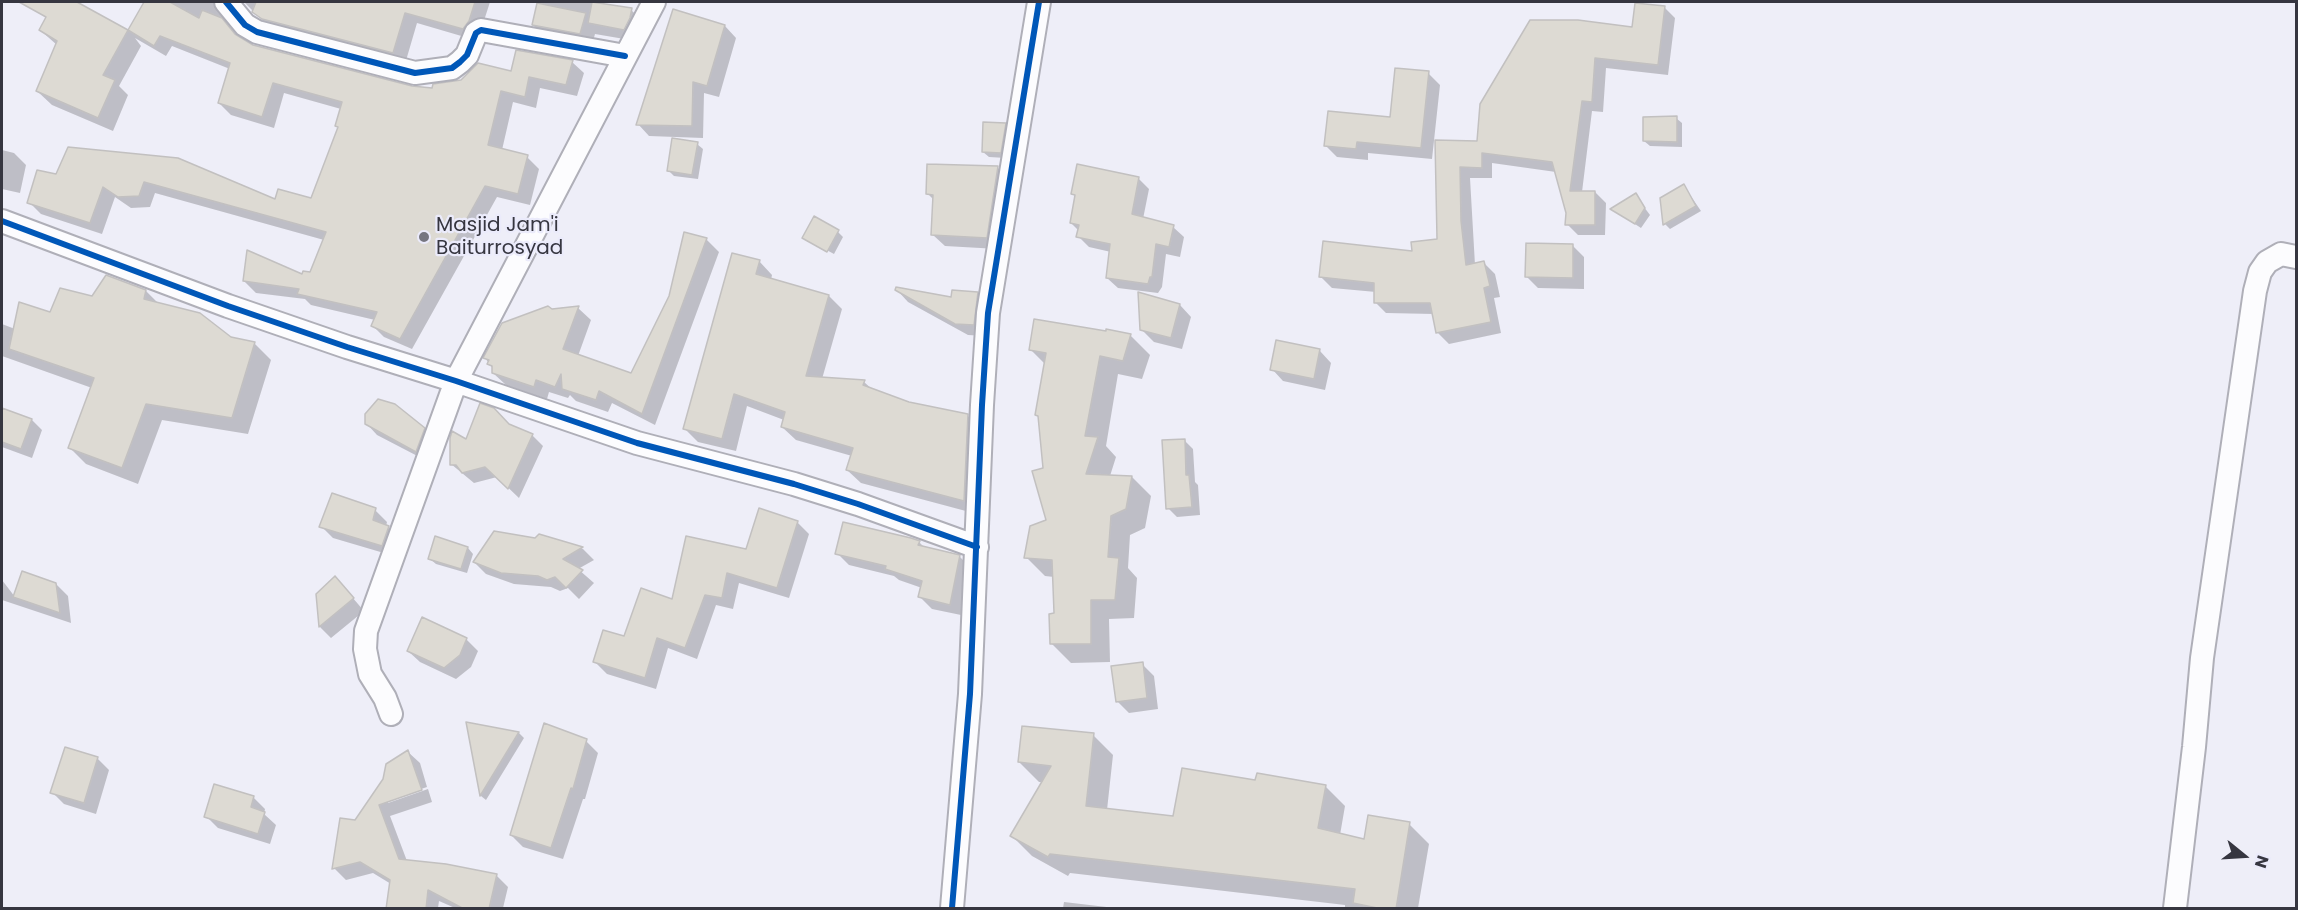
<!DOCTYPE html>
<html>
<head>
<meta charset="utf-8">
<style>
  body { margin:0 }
  #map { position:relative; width:2298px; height:910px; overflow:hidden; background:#eeeef8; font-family:Poppins,sans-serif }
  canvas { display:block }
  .frame { position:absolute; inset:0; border:3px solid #363640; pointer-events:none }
  .north { position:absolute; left:2214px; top:826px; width:60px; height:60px; -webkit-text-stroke:4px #ebebfb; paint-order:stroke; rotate:108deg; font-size:16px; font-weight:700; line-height:24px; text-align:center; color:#363640 }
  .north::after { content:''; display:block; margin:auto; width:21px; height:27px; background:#363640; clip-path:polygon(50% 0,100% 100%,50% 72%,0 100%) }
</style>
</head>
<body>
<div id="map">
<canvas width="2298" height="910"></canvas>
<div class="frame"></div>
<div class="north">N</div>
</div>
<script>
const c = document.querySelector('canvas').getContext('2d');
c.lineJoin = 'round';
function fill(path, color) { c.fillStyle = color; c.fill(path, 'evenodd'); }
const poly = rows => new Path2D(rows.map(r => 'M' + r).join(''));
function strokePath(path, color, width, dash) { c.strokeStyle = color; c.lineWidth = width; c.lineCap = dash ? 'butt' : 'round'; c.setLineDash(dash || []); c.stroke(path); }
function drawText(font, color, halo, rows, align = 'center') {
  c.font = font + ' Poppins,sans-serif'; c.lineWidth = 4.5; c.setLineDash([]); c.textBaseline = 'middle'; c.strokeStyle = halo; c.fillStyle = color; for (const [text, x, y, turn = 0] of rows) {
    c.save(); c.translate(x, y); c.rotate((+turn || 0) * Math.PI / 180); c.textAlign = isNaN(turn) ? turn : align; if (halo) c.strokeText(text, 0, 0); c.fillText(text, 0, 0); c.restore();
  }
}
fill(poly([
  [60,2,74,2,128,32,146,2,233,2,224,16,227,24,238,38,250,45,411,88,433,90,572,62,584,73,577,96,540,88,536,108,513,102,502,150,527,157,539,169,530,205,497,197,412,349,384,337,372,325,375,320,311,305,305,299,256,293,244,281,311,274,324,240,155,193,150,207,131,208,115,197,102,234,41,214,29,202,57,175,69,149,276,201,312,200,339,128,336,126,341,109,284,93,274,128,231,115,219,103,230,69,172,46,166,56,135,38,141,46,119,86,128,95,113,131,52,105,37,91,57,45,40,30],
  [244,2,490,2,480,33,475,40,417,23,405,64,268,26],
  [536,2,589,2,631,10,643,21,636,41,595,34,592,45,545,37,533,25,539,2],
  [1664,7,1675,18,1668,75,1606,68,1603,112,1592,111,1582,192,1595,192,1606,203,1605,235,1578,235,1567,224,1567,213,1556,172,1492,163,1492,178,1470,178,1475,265,1484,263,1495,274,1500,297,1494,298,1501,333,1449,344,1438,333,1434,314,1386,313,1375,302,1376,292,1332,288,1321,277,1414,252,1438,240,1436,142,1478,142],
  [725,26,736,38,719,97,704,93,703,138,649,136,638,124],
  [1428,73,1440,85,1432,159,1368,153,1368,160,1337,157,1325,145,1392,119],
  [1676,118,1682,123,1682,147,1650,146,1644,141],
  [1005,124,1010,130,1006,158,989,157,983,152],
  [697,144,703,149,698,179,674,176,668,170],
  [2,150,14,153,26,165,20,193,2,189],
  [928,166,998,168,1009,179,998,249,945,246,933,235,935,201,928,194],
  [1138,178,1149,189,1143,219,1173,227,1184,237,1180,257,1166,254,1162,287,1158,293,1118,288,1107,278,1111,252,1089,247,1078,236,1079,231,1071,223,1076,197,1073,194],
  [1684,186,1701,211,1670,229,1665,224],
  [1635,195,1650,215,1641,228,1612,209],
  [838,232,843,237,834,254,808,240,808,242,804,238],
  [706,239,719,252,655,425,612,403,608,412,576,401,570,395,568,398,549,392,547,399,506,385,493,373,494,370,485,358,551,311,578,308,591,320,578,356,632,375],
  [1573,246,1584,257,1584,289,1538,288,1526,276],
  [759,261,772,275,771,280,829,296,842,309,822,379,864,382,873,390,909,403,967,415,981,429,977,514,861,483,847,470,852,456,796,440,782,427,784,420,747,406,736,451,698,442,685,429],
  [897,290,953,298,977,293,989,305,985,336,968,335,908,302],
  [146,291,159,304,230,339,255,344,271,360,248,434,162,420,138,484,86,464,70,448,92,388,2,356,2,324,15,329,93,298],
  [1180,305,1191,317,1182,349,1154,342,1142,330],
  [1107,330,1131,336,1150,355,1142,379,1118,374,1106,446,1116,457,1110,476,1132,477,1151,496,1145,528,1130,535,1128,568,1137,578,1134,618,1109,619,1110,662,1071,663,1051,643,1056,615,1054,577,1045,576,1026,557,1047,521,1040,418,1036,415,1045,364,1030,349,1107,333],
  [1277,342,1320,351,1331,363,1325,390,1283,381,1272,369],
  [2,410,32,420,42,430,32,458,2,447],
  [366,423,424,430,435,441,427,461,377,435],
  [509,425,532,435,543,446,519,498,497,477,474,483,451,464,467,441],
  [1184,440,1193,449,1195,482,1198,485,1200,515,1177,517,1168,508],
  [375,510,387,522,386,526,400,539,394,556,333,538,321,526],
  [797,522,809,534,789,598,739,583,733,609,716,605,697,659,668,648,656,689,607,674,595,662,673,601,747,551],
  [540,535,583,549,594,560,578,569,594,583,579,599,568,588,560,591,551,587,514,584,486,574,474,562,535,540],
  [919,542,925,548,960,557,971,568,961,615,932,609,920,597,922,588,899,580,894,576,849,565,837,553],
  [468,548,473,554,467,573,436,564,430,559],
  [2,580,15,597,56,584,68,596,71,623,2,600],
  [346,590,364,611,331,638,320,627,317,595],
  [466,639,478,651,471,667,456,679,420,662,408,651],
  [1142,664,1154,676,1158,709,1129,713,1117,701],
  [468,724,519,733,524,738,486,800,481,796],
  [1093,735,1113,755,1107,810,1175,818,1257,782,1325,786,1345,806,1340,835,1365,841,1409,824,1429,844,1418,908,1345,908,1345,905,1070,873,1068,876,1032,856,1012,836,1043,782,1039,782,1019,762],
  [586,741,598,753,585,799,583,799,563,859,523,847,511,835],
  [408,752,420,763,427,787,388,800,388,803,428,789,432,802,390,816,407,861,496,875,508,887,503,908,455,908,439,901,438,908,388,908,391,884,373,873,346,880,334,868,356,822],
  [97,758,109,770,96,814,64,804,52,792],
  [253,797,265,809,264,814,276,825,270,844,218,828,206,816],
  [1064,902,1115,908,1063,908]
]), '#0003');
const building = poly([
  [19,2,77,2,128,30,103,75,115,80,98,118,36,91,57,41,39,30,46,17,19,2],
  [144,2,170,2,199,18,202,10,222,18,235,34,253,45,412,86,432,88,433,84,461,80,478,63,511,71,516,50,573,60,566,85,529,77,525,97,501,91,488,145,528,155,518,194,485,186,400,339,371,326,377,312,297,294,299,289,243,281,247,250,302,274,303,271,310,272,326,232,144,182,139,196,118,197,103,187,90,223,27,203,37,170,56,174,68,147,178,158,275,199,278,189,311,198,338,127,335,126,342,102,273,83,262,117,218,103,230,63,160,36,154,46,128,30,144,2],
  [256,2,475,2,469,21,463,29,405,13,393,53,262,19,252,12,256,2],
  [592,2,632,8,630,18,624,30,588,23,592,2],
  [537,3,586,13,580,34,532,25,537,3],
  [1635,3,1665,6,1658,65,1595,58,1592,102,1582,101,1570,191,1595,191,1595,225,1565,225,1566,213,1552,162,1482,153,1482,168,1460,167,1461,221,1466,265,1484,261,1490,286,1484,288,1491,322,1436,333,1430,303,1374,303,1374,283,1319,277,1323,241,1412,251,1411,242,1437,239,1435,140,1477,141,1480,104,1530,20,1578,20,1632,27,1635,3],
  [673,9,725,25,707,86,693,82,692,126,636,125,673,9],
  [1395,68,1429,71,1421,148,1357,142,1356,149,1324,146,1328,111,1390,117,1395,68],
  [1677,116,1677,142,1643,141,1643,117,1677,116],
  [983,122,1006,123,1001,153,982,152,983,122],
  [672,138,698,142,692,175,667,171,672,138],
  [927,164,998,166,987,238,931,235,933,195,926,194,927,164],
  [1077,164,1139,177,1132,214,1174,225,1169,247,1156,244,1152,277,1150,277,1148,284,1106,278,1110,244,1076,237,1079,225,1070,223,1075,195,1071,194,1077,164],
  [1684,184,1696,206,1663,225,1660,198,1684,184],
  [1636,193,1645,208,1635,224,1610,209,1636,193],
  [814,216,839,230,827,252,802,238,814,216],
  [684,232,707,238,642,414,599,391,596,400,562,389,561,374,555,387,536,380,534,387,492,373,492,366,487,364,489,360,483,358,502,323,548,306,552,309,579,306,563,349,631,373,669,296,684,232],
  [1526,243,1573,244,1573,278,1525,277,1526,243],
  [732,253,760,260,756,274,829,295,806,376,865,380,863,385,909,402,968,414,964,501,846,470,853,448,781,427,785,412,734,394,722,439,683,429,732,253],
  [106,275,146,290,144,299,200,313,231,337,255,342,232,418,146,404,122,468,68,448,94,378,9,349,19,302,50,312,60,288,92,296,106,275],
  [896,287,951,297,952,290,978,292,974,325,955,324,895,290,896,287],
  [1138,292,1180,304,1171,338,1140,330,1138,292],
  [1034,319,1106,331,1106,329,1131,334,1123,361,1100,356,1085,436,1098,437,1086,474,1132,476,1126,509,1111,516,1108,557,1119,558,1115,600,1091,600,1091,644,1050,644,1049,614,1054,613,1052,560,1024,558,1030,526,1046,520,1032,471,1043,468,1038,416,1035,415,1046,353,1029,350,1034,319],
  [1276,340,1320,349,1314,379,1270,370,1276,340],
  [378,399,395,404,425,428,416,452,365,424,365,414,378,399],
  [480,403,494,408,509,424,533,434,508,489,485,467,462,473,456,465,450,465,450,438,452,431,466,439,480,403],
  [2,408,32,419,21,449,2,442,2,408],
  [1185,439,1186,475,1189,475,1192,507,1166,509,1162,440,1185,439],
  [332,493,376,508,373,520,389,526,382,546,319,527,332,493],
  [759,508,798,521,777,588,727,573,722,598,705,595,685,648,657,638,645,678,593,662,603,630,624,636,641,588,672,599,686,536,746,549,759,508],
  [843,522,911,538,920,541,918,545,960,555,950,605,918,597,922,581,885,569,886,566,835,554,843,522],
  [494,531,535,538,539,534,583,547,563,559,583,570,566,588,555,577,547,580,538,576,501,573,473,562,494,531],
  [435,536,468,547,461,569,428,559,435,536],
  [22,571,56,583,60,613,13,597,22,571],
  [335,576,354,598,319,627,316,594,335,576],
  [422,617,467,638,460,655,444,668,407,651,422,617],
  [1143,662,1147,698,1116,702,1111,666,1143,662],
  [466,722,519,732,480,796,466,722],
  [544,723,587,739,573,789,571,788,551,848,510,835,544,723],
  [1022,726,1094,733,1086,806,1173,816,1182,768,1255,780,1257,773,1326,785,1318,828,1364,839,1368,815,1410,822,1396,909,1382,909,1353,903,1355,889,1050,854,1048,857,1010,836,1051,766,1018,762,1022,726],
  [65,747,98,757,84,803,50,793,65,747],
  [408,750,422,790,379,805,399,859,446,864,497,874,489,909,464,909,428,890,426,909,386,909,390,880,360,862,332,869,340,818,355,820,383,779,386,764,408,750],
  [214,784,254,796,251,807,265,812,258,834,204,817,214,784]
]);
fill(building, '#dddad3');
strokePath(building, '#c2c0c0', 1.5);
const minor = poly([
  [226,2,245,25,257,32,415,73,452,68,460,62,467,55,476,33,481,30,625,56],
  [2,221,228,306,347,347,456,381,637,443,794,484,858,504,977,547],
  [391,714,385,698,370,674,365,649,366,631,456,381,654,2],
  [952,908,970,694,982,405,988,313,1039,2],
  [2175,908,2194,747,2202,658,2255,291,2260,272,2267,262,2281,254,2296,257]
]);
strokePath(minor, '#afafb8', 26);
strokePath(minor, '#fcfcfe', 22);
strokePath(poly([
  [226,2,245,25,257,32,415,73,452,68,460,62,467,55,476,33,481,30,625,56],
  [2,221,228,306,347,347,456,381,637,443,794,484,858,504,977,547],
  [952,908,970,694,982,405,988,313,1039,2]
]), '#0057b8', 6);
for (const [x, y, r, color] of [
  [424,237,6,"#767680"]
]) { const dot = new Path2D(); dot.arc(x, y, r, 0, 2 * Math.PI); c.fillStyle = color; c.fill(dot); strokePath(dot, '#ebebfb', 2); }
drawText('20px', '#363640', '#ebebfb', [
  ["Masjid Jam'i",436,226],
  ["Baiturrosyad",436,249]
], 'left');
</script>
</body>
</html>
